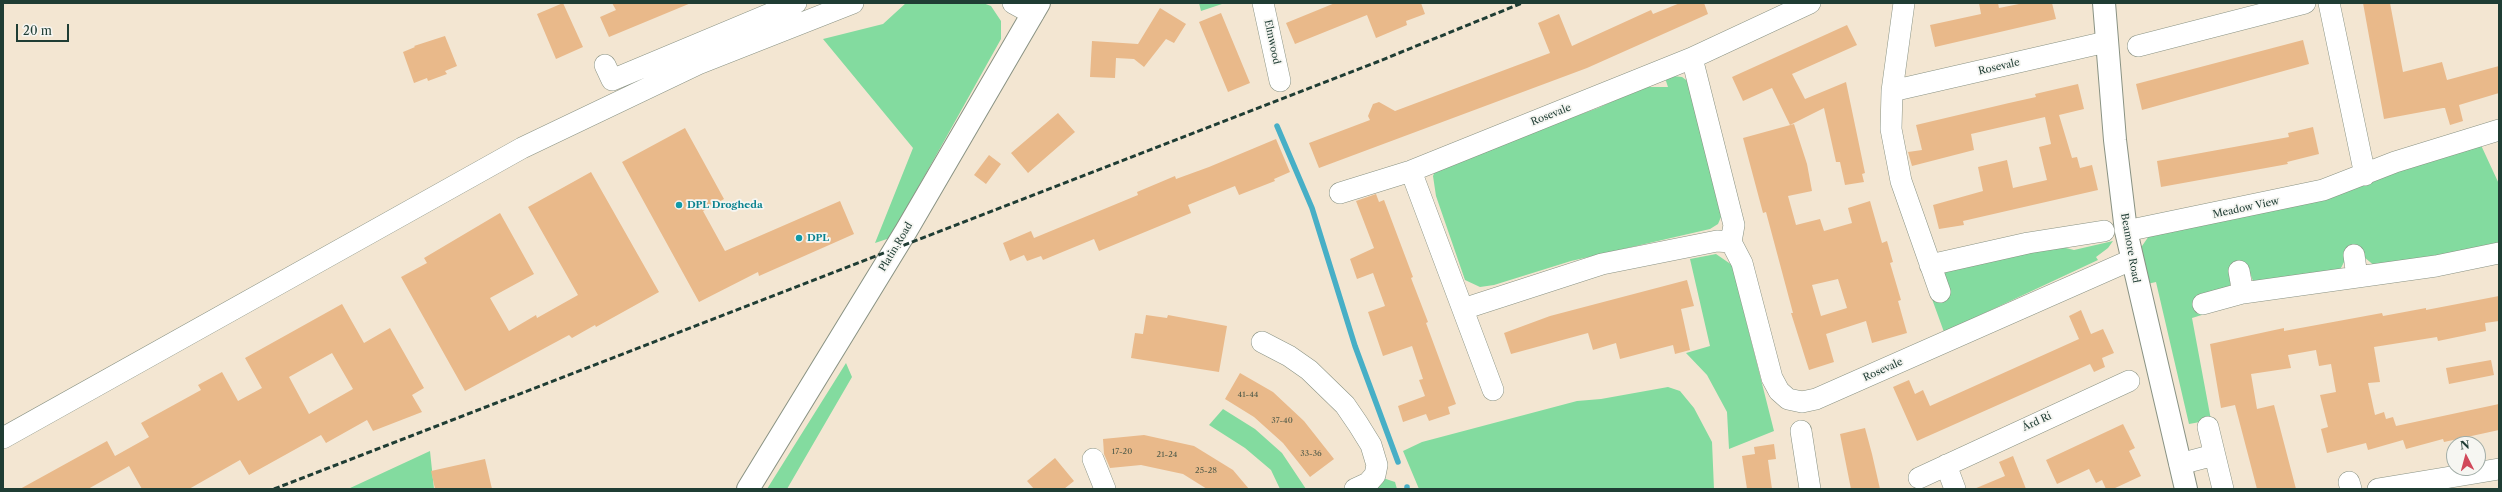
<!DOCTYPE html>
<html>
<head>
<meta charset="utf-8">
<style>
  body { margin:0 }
  #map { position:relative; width:2502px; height:492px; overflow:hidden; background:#f3e6d2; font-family:"Libre Caslon Text",serif }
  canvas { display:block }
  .frame { position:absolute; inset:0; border:4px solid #1f3d34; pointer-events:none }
  .north { position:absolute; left:2446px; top:436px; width:40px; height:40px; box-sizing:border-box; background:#f6f6f2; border:1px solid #a0aca6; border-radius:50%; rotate:354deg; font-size:11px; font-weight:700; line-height:16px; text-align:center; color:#1f3d34 }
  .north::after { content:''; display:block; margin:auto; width:14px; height:18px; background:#d1495b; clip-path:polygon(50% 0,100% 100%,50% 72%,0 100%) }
  .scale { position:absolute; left:16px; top:24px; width:53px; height:18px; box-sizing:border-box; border:2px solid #1f3d34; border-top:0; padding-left:5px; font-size:12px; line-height:14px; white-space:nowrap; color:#1f3d34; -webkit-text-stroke:3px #f6f6f2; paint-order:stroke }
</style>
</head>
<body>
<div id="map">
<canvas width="2502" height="492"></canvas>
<div class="frame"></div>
<div class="north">N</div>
<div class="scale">20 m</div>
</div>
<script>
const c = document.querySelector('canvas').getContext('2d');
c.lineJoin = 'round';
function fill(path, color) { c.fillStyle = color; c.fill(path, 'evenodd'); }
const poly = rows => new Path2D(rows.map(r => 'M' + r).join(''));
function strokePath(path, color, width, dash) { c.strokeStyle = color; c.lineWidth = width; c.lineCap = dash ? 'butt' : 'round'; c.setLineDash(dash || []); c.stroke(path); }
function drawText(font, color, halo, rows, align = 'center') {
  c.font = font + ' "Libre Caslon Text",serif'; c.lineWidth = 3.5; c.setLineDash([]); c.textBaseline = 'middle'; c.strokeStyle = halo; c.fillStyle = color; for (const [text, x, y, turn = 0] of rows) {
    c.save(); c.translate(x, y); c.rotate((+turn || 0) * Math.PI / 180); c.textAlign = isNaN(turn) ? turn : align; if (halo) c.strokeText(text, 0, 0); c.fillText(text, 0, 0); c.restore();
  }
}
fill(poly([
  [906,3,983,3,991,6,1001,21,1001,39,890,238,875,243,913,148,823,39,883,24],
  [1199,3,1225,3,1201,11],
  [1673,76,1682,77,1689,82,1721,217,1718,224,1710,229,1571,261,1494,285,1480,287,1465,280,1436,196,1433,176,1435,171,1446,163,1598,108,1643,87,1668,87,1665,78],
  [2480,143,2499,184,2499,245,2376,267,2364,257,2361,248,2345,250,2346,258,2340,270,2260,285,2253,281,2247,265,2232,279,2229,288,2205,314,2192,318,2211,420,2189,424,2156,282,2147,284,2141,252,2142,246,2151,233],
  [2113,241,2108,248,2096,257,2098,260,1944,332,1932,299,1947,297,1940,272,1977,262,2062,247,2074,250],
  [1716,254,1732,265,1774,431,1729,449,1727,412,1707,375,1686,353,1710,346,1690,259],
  [846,363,852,377,787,489,767,489],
  [1668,387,1680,391,1694,408,1712,442,1714,489,1419,489,1403,451,1422,442,1577,401,1601,399],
  [1223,409,1255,429,1282,453,1306,489,1280,489,1271,470,1245,448,1209,425],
  [430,451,434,489,348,489],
  [1383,478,1395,482,1397,489,1374,489]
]), '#83db9f');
strokePath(poly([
  [1277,126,1312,208,1355,346,1398,462],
  [1407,487,1407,489]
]), '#47afc6', 5.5);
fill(poly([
  [563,3,583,47,556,59,537,14],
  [612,3,691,3,609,37,600,17,616,10],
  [1335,3,1421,3,1425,14,1406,21,1407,25,1376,38,1367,15,1295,44,1286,23],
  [1680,3,1704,3,1708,14,1587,68,1319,168,1309,143,1370,120,1368,116,1373,104,1379,102,1395,111,1550,53,1538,23,1559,14,1572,46,1651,10,1653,14],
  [1979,3,1998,3,1999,8,2024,3,2052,3,2056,19,1935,47,1930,25,1981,14],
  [2363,3,2390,3,2403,72,2442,62,2447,80,2499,66,2499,93,2459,105,2463,121,2450,125,2445,108,2443,108,2384,119],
  [1160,8,1186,24,1174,43,1166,39,1144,67,1134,59,1116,58,1115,78,1090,77,1092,41,1138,44],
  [1221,13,1250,83,1228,92,1199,22],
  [1847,25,1857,45,1792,74,1805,99,1846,82,1865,173,1862,174,1864,182,1845,185,1840,162,1836,162,1824,108,1790,125,1772,88,1743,101,1732,77],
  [445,36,457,66,445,71,447,74,428,81,427,78,414,83,403,52,415,47,414,46],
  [2303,40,2309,64,2142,110,2136,84],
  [2078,84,2084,109,2059,115,2072,158,2077,157,2080,168,2092,165,2098,190,1963,221,1964,225,1939,229,1933,205,1983,191,1978,167,2007,160,2013,188,2047,180,2039,147,2051,144,2045,117,1971,134,1974,150,1912,166,1908,152,1922,150,1916,125,2009,103,2036,97,2035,94],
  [1058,113,1075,132,1028,173,1011,153],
  [1794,124,1807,164,1812,191,1788,196,1796,225,1820,219,1824,231,1852,223,1848,208,1870,201,1882,243,1887,241,1893,262,1890,263,1901,300,1898,301,1907,333,1872,343,1866,321,1826,334,1834,362,1809,370,1791,313,1793,313,1766,212,1763,213,1743,138],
  [1838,279,1847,308,1821,316,1812,285],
  [2313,127,2319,154,2287,162,2288,164,2161,187,2157,161,2289,137,2288,133],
  [685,128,724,199,703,211,725,251,840,201,854,234,759,276,758,272,699,302,622,162],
  [1276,139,1290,172,1274,179,1275,181,1239,195,1235,186,1188,205,1191,213,1099,251,1094,239,1043,260,1041,256,1027,261,1024,255,1010,261,1003,243,1031,231,1034,238,1138,195,1137,192,1175,176,1176,179,1209,167],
  [989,155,1001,164,986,184,974,175],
  [591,172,659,292,596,327,595,325,572,338,569,335,465,391,401,277,427,263,424,258,500,213,534,274,490,298,509,331,536,315,537,318,578,295,528,207],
  [1376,194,1379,202,1384,200,1413,277,1411,278,1428,322,1426,323,1456,404,1448,407,1450,414,1429,421,1426,414,1403,422,1398,406,1425,396,1419,380,1423,379,1412,346,1383,356,1368,312,1385,306,1373,273,1357,279,1350,259,1374,248,1356,201],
  [1687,280,1694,306,1681,309,1690,350,1675,354,1673,345,1620,359,1616,343,1593,350,1588,333,1511,354,1504,333,1550,316],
  [2499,296,2499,321,2485,323,2486,331,2438,341,2437,337,2374,347,2380,382,2368,383,2375,415,2384,412,2386,419,2393,417,2396,426,2499,404,2499,430,2444,442,2443,439,2406,449,2403,440,2368,450,2366,443,2327,453,2321,429,2328,427,2320,395,2336,392,2331,364,2319,366,2316,350,2288,355,2291,368,2251,374,2257,409,2274,405,2296,489,2257,489,2235,405,2221,408,2210,344,2284,328,2284,331,2382,313,2383,316,2426,308,2426,310],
  [342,304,364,343,390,328,424,388,412,395,422,412,373,431,367,420,326,443,321,435,249,475,240,460,189,489,142,489,129,466,88,489,20,489,107,441,115,456,149,437,141,423,201,390,198,385,222,372,238,401,262,388,245,358],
  [332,353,353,389,309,414,289,377],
  [2081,310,2091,334,2103,329,2114,353,2102,358,2105,367,2094,372,2090,364,1917,441,1893,387,1909,380,1915,394,1923,390,1930,406,2079,339,2069,316],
  [1146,315,1167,318,1168,315,1227,326,1219,372,1131,358,1135,333,1143,334],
  [2491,360,2494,375,2449,384,2446,368],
  [1240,373,1273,392,1304,421,1334,459,1310,477,1283,443,1254,417,1225,399],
  [2123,424,2135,448,2129,451,2141,476,2113,489,2106,489,2102,480,2096,483,2089,469,2057,484,2046,460],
  [1865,428,1872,454,1880,489,1851,489,1840,434],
  [1144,435,1194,446,1233,470,1249,489,1207,489,1183,474,1141,465,1110,468,1104,454,1103,439],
  [1774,444,1776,459,1768,460,1772,489,1747,489,1742,456,1755,454,1754,447],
  [2013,456,2026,489,1974,489,2005,476,1999,462],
  [1055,458,1074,481,1064,489,1034,489,1027,481],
  [485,459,492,489,435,489,431,471]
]), '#e9b98a');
const minor = poly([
  [1013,3,1033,14],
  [1263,3,1280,81],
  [1904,3,1892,91,1891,129,1901,181,1940,292],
  [2329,3,2365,175],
  [2138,46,2305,3],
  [605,65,612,80,796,3],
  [1892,91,2106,42],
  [1411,171,1493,390],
  [1340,193,1411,171,1692,58],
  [2126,231,2323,190,2395,162,2499,130],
  [1731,242,1734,225,1692,58,1810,3],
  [2354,255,2357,277],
  [1930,265,2028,243,2104,231],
  [2239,271,2243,293],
  [2203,304,2243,293,2436,266,2499,253],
  [1463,309,1602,264,1717,241,1731,242,1742,263,1772,378,1779,391,1788,399,1802,402,1816,399,2131,260],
  [1262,342,1289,356,1309,370,1345,405,1358,424,1371,445,1377,465,1375,475,1368,483,1355,489],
  [2208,427,2223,489],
  [1801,431,1810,489],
  [3,438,522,148,698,64,853,3],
  [1093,459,1105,489],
  [2180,464,2214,455],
  [1946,465,1955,489],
  [1919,478,2129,381],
  [2349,482,2351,489],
  [2378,489,2499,469]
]);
const major = poly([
  [2104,3,2115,140,2126,231,2186,489],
  [748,489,906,231,1039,3]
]);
strokePath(minor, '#899283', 22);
strokePath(major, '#899283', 24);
strokePath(minor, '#fff', 21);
strokePath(major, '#fff', 22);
strokePath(poly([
  [274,489,1377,62,1522,3]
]), '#1f3d34', 3, [6, 3]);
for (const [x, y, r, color] of [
  [679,205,4,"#0f9aa8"],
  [799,238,4,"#0f9aa8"]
]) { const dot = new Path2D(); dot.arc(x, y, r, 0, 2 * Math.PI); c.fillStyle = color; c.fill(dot); strokePath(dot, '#f6f6f2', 1.5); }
drawText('8px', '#525c4a', null, [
  ["41-44",1248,395],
  ["37-40",1282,421],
  ["17-20",1122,452],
  ["33-36",1311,454],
  ["21-24",1167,455],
  ["25-28",1206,471]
]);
drawText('10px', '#1f3d34', '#f6f6f2', [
  ["Elmwood",1272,42,78],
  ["Rosevale",1999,67,-13],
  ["Rosevale",1551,115,-22],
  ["Meadow View",2246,208,-12],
  ["Platin Road",896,247,-59],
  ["Beamore Road",2130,248,80],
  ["Rosevale",1883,370,-24],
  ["Árd Rí",2037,422,-25]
]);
drawText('bold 10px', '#0d838f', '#f6f6f2', [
  ["DPL Drogheda",687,205],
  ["DPL",807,238]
], 'left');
</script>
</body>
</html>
